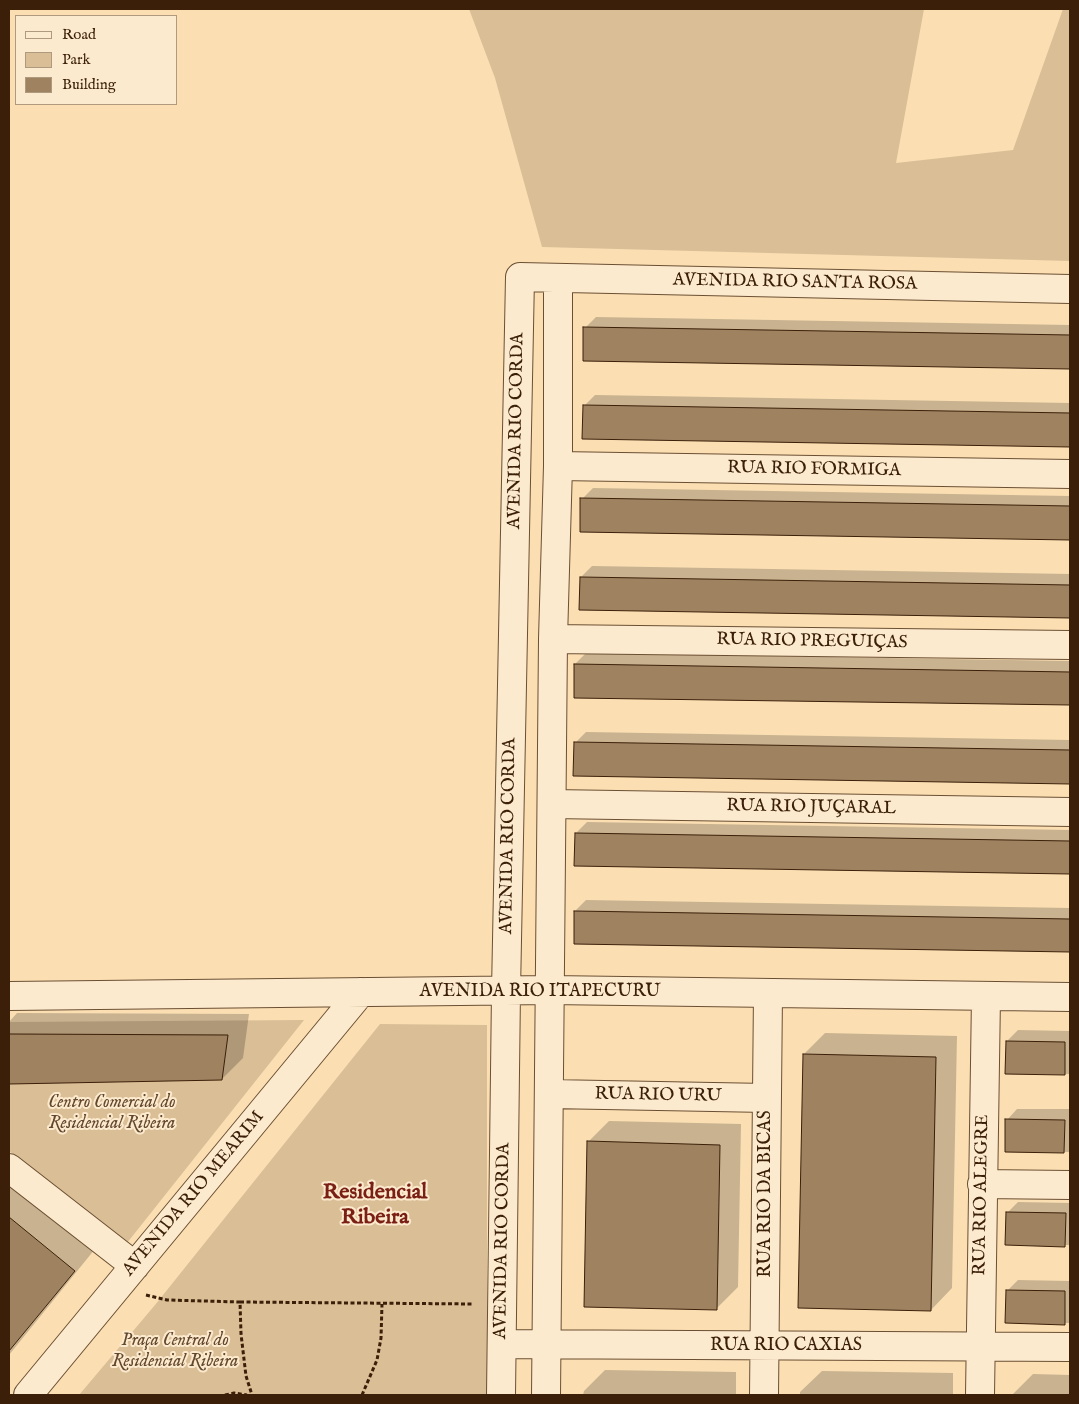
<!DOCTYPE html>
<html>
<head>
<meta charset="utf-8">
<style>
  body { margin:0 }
  #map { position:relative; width:1079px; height:1404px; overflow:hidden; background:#fbdfb3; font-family:"IM FELL English",serif }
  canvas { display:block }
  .frame { position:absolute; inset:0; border:10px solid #3b1f08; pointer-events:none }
  .legend { position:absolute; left:15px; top:15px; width:162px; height:90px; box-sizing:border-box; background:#fceace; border:1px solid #af997f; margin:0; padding:6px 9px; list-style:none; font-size:15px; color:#3b1f08 }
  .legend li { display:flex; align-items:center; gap:10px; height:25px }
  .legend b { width:25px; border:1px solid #af997f }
</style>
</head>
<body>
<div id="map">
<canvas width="1079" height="1404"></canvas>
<div class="frame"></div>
<ul class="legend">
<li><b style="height:6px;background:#fceace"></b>Road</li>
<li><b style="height:14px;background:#dabe96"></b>Park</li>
<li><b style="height:14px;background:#9f8361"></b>Building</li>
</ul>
</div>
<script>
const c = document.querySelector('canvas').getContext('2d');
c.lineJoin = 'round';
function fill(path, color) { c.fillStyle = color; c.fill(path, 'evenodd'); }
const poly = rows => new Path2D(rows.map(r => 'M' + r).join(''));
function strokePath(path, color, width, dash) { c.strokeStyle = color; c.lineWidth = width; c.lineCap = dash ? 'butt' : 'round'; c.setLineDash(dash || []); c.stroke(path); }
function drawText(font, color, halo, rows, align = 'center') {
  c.font = font + ' "IM FELL English",serif'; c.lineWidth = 4; c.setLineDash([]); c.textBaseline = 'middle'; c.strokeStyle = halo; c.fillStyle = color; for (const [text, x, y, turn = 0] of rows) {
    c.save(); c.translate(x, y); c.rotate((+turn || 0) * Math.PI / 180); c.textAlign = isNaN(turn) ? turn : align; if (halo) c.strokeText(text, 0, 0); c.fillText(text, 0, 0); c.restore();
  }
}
fill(poly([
  [469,9,924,9,896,163,1013,150,1063,9,1070,9,1070,261,542,247,495,78],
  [304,1020,127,1243,9,1151,9,1022],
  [380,1024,487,1025,487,1395,79,1395,155,1305]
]), '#dabe96');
fill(poly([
  [596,317,1070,325,1070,367,584,360,585,328],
  [595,395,1070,403,1070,446,584,438,584,406],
  [593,488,1070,496,1070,539,581,531,582,499],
  [592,566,1070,574,1070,617,581,609,581,577],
  [586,653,1070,661,1070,704,575,696,575,664],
  [586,732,1070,740,1070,782,574,774,575,743],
  [587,822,1070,830,1070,873,575,865,576,833],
  [586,900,1070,908,1070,951,575,943,575,911],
  [17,1013,249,1014,243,1058,222,1079,9,1083,9,1022],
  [1018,1030,1070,1031,1070,1074,1006,1073,1007,1041],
  [825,1033,957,1036,952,1288,931,1310,804,1054],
  [1017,1109,1070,1109,1070,1152,1006,1151,1007,1120],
  [609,1121,741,1124,738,1287,716,1309,588,1142],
  [9,1179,95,1249,9,1355],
  [1018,1202,1070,1203,1070,1245,1007,1244,1007,1213],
  [1018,1280,1070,1281,1070,1323,1006,1322,1007,1291],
  [605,1370,736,1372,736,1395,583,1395,584,1391],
  [822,1371,953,1373,953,1395,800,1395,800,1392],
  [1033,1374,1070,1375,1070,1395,1012,1395]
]), '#0003');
const building = poly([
  [583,327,1070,335,1070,369,583,361,583,327],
  [583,405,1070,413,1070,447,582,439,583,405],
  [580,498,1070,506,1070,540,580,532,580,498],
  [580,577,1070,585,1070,618,579,610,580,577],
  [574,664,1070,672,1070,705,574,698,574,664],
  [574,742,1070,750,1070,784,573,776,574,742],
  [575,833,1070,841,1070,874,574,866,575,833],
  [574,911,1070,919,1070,952,574,944,574,911],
  [9,1034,228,1035,222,1080,9,1084,9,1034],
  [1006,1041,1065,1042,1065,1075,1005,1074,1006,1041],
  [803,1054,936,1057,931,1311,798,1308,803,1054],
  [1005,1119,1065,1120,1064,1153,1005,1152,1005,1119],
  [587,1141,720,1145,717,1310,584,1307,587,1141],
  [1006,1212,1066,1213,1065,1247,1005,1245,1006,1212],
  [9,1217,75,1271,9,1351,9,1217],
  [1006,1290,1065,1291,1065,1325,1005,1323,1006,1290]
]);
fill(building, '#9f8361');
strokePath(building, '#3b1f08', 1);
const minor = poly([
  [558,466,1070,474],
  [553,639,1070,645],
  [552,804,1070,812],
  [9,996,550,990,1070,997],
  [550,1094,767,1098],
  [9,1168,135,1266],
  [982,1184,1070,1185],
  [502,1344,1070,1347],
  [28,1395,361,992],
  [501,1395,506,991,520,277,1070,289],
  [546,1395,553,639,558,466,558,278],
  [764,1395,768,993],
  [980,1395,986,996]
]);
strokePath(minor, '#6b4f33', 30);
strokePath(poly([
  [146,1295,167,1300,240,1302,241,1334,246,1376,252,1395],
  [240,1302,474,1304],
  [225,1395,234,1393,247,1395],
  [362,1395,377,1360,381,1338,382,1304]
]), '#3b1f08', 3, [4, 2.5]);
strokePath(minor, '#fceace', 28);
drawText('18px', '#3b1f08', '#fceace', [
  ["AVENIDA RIO SANTA ROSA",795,283,1],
  ["AVENIDA RIO CORDA",517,431,-89],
  ["RUA RIO FORMIGA",814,470,1],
  ["RUA RIO PREGUIÇAS",812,642,1],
  ["RUA RIO JUÇARAL",811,808,1],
  ["AVENIDA RIO CORDA",509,836,-89],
  ["AVENIDA RIO ITAPECURU",540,992],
  ["RUA RIO URU",658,1096,1],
  ["AVENIDA RIO MEARIM",194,1194,-50],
  ["RUA RIO DA BICAS",766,1194,-90],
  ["RUA RIO ALEGRE",982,1195,-89],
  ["AVENIDA RIO CORDA",503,1241,-89],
  ["RUA RIO CAXIAS",786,1346]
]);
drawText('italic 18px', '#63472c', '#fceace', [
  ["Centro Comercial do",112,1103],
  ["Residencial Ribeira",112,1124],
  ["Praça Central do",175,1341],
  ["Residencial Ribeira",175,1362]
]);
drawText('bold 22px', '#7a1f14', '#fceace', [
  ["Residencial",375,1193],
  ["Ribeira",375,1218]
]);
</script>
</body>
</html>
